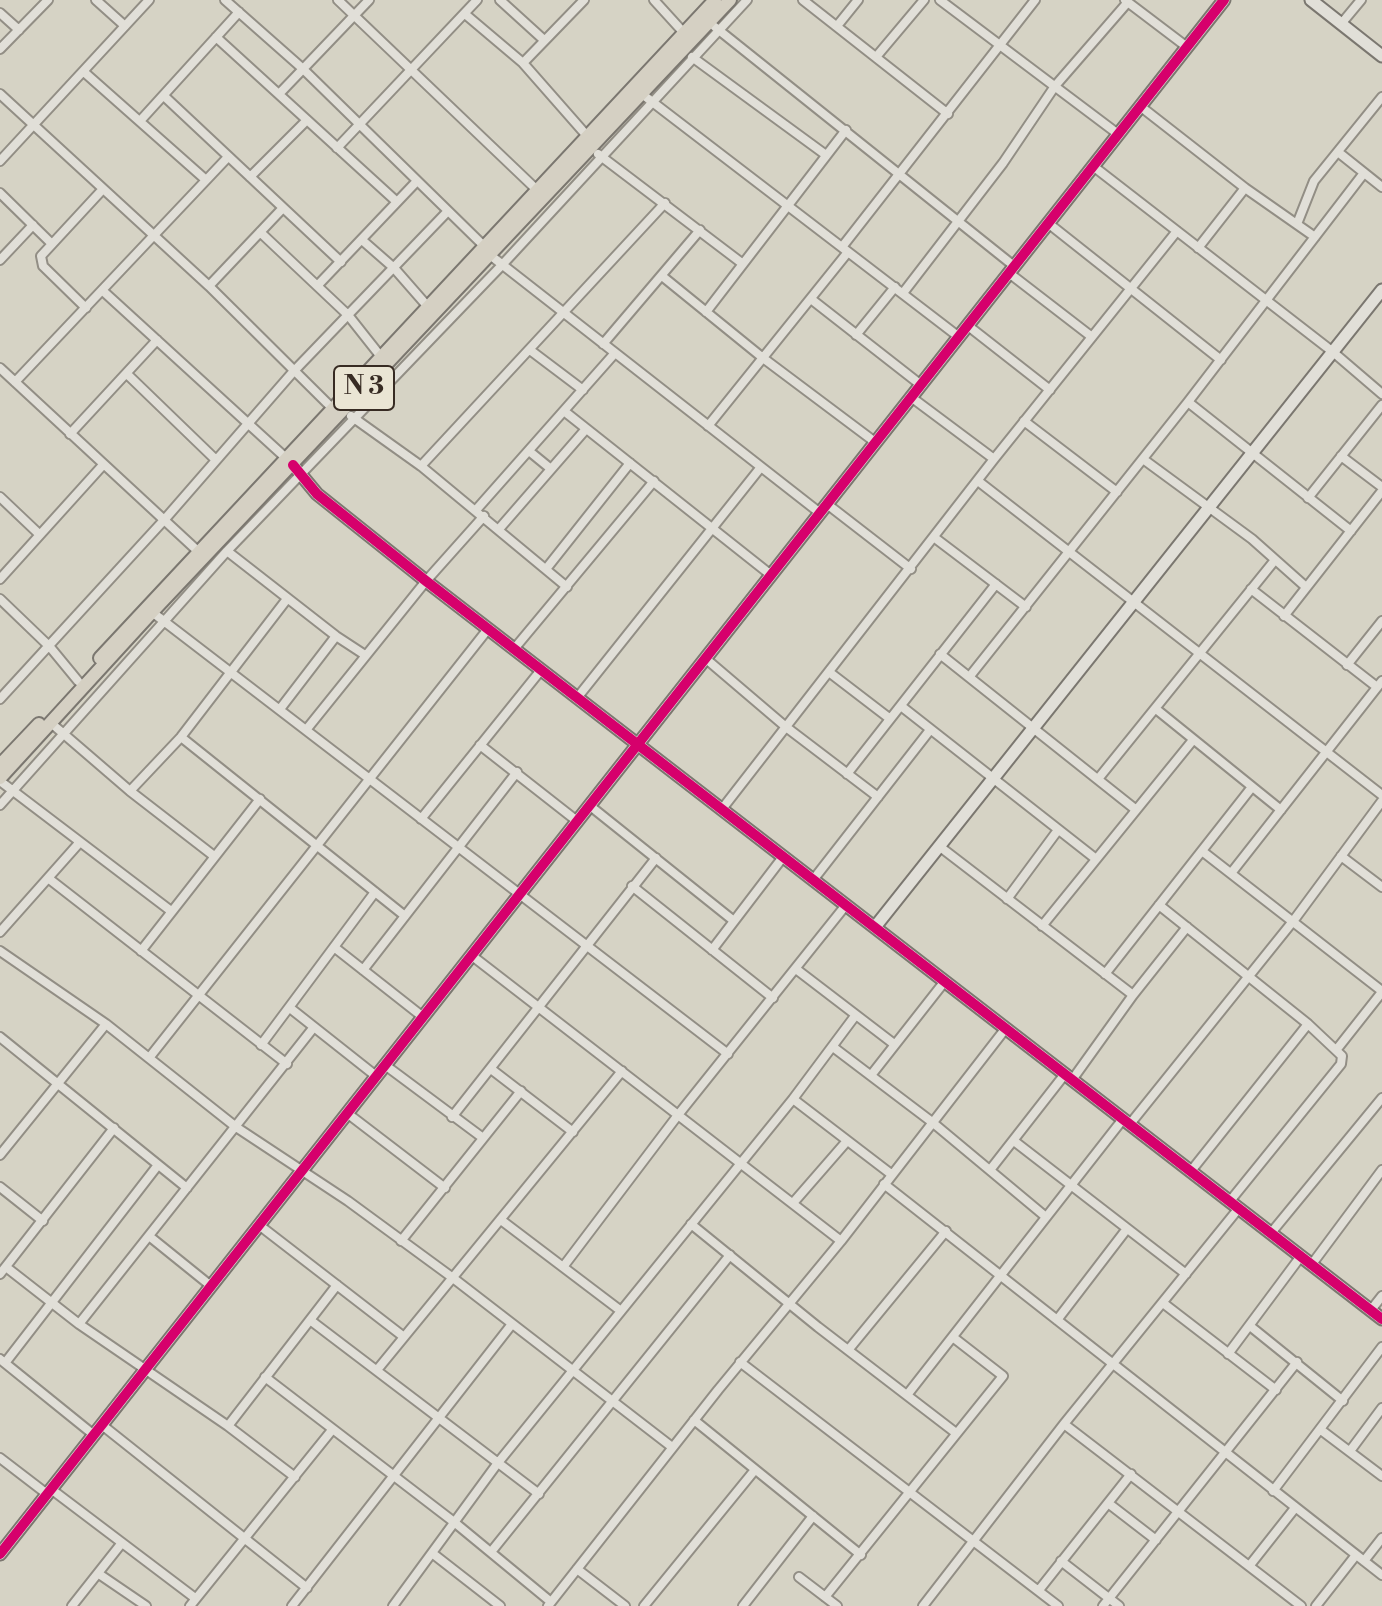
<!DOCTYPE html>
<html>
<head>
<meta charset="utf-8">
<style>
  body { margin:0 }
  canvas { display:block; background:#d6d3c5 }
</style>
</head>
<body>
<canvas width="1382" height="1606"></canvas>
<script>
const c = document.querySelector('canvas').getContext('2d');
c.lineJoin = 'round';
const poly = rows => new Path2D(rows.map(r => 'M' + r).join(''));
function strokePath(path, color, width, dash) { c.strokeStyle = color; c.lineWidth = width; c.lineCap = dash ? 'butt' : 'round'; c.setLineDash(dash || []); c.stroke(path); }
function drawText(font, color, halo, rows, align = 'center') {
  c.font = font + ' "Libre Bodoni",serif'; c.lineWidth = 8; c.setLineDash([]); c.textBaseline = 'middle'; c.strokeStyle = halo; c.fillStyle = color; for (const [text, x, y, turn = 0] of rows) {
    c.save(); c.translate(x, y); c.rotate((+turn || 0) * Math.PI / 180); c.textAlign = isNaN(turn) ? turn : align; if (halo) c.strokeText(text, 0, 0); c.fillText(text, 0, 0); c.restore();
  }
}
const street = poly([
  [96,0,125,26],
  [225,0,302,68,485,247],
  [338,0,537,190],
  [500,0,544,40],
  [654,0,684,33],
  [803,0,948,114],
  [940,0,1118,134],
  [1125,0,1187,47],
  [0,13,19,30],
  [465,14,523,63,588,137],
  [1341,24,1361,0],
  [837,26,858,0],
  [715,27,1014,266],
  [216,37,397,202],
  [0,49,48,0],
  [692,57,826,155],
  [876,57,924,0],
  [523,63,584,0],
  [84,72,206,180],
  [0,94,209,286,333,409],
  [279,94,369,0],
  [642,94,959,337],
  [164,96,341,262],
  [1140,106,1245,188,1315,237],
  [140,121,239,12],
  [337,148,477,0],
  [1338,152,1382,187],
  [598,154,743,264],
  [0,161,149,0],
  [1093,166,1333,352,1382,394],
  [250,177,307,120],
  [0,193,51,243],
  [1048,223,1221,360],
  [1297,224,1314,181,1382,97],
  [260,232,348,315,382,358],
  [362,240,394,268,429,308],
  [842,247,1035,0],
  [1198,248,1245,188],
  [490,255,820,513],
  [0,260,33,225],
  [1009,273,1092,337],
  [662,276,763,358,875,442],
  [318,285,417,181],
  [209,286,282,209],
  [103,291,287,459],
  [903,293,1003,163,1055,86,1128,2],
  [811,299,921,385],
  [86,308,43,266,41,256,103,189],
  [706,312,846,130],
  [967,325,1050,390],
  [856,335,895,287],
  [603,344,700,230],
  [530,350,583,390],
  [0,368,202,555],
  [127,374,216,460],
  [15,382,228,157],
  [911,397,994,459],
  [1188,402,1351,531],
  [564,411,771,575],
  [351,416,421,466,567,587],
  [1024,421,1117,492],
  [708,426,848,252],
  [70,434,157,340],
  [529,451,551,469],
  [1341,456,1382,487],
  [1143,459,1252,539,1306,587],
  [421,466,665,203],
  [978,481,1382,795],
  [0,497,39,534],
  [1308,498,1382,405],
  [827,504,911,569],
  [476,510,615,353],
  [499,529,586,429],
  [935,538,1026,607],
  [227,551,336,636,365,655],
  [546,569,630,463],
  [0,579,103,465],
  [1251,589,1377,687],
  [0,599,50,647,78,681],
  [152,612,728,1054],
  [1284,616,1382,491],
  [514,649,654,481],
  [940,654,1135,809],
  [705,658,786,727,878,797],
  [1347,665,1382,621],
  [829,672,889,718],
  [970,676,1188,402,1364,173],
  [577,698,761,467],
  [0,699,165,519,293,372,448,211],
  [901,706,1096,859],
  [280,709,336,636],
  [1156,709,1281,810],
  [51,723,130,791,214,856],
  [306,730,426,581,484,516],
  [181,737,405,916],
  [480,745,577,821],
  [847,774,996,584],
  [1098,779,1275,560],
  [0,781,171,911],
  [130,791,181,737,287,599],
  [0,805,227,551,502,265,747,0],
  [589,805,734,921],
  [722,809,994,459,1177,231],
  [421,819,541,670],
  [939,846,1133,995],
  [1202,851,1382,991],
  [1341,856,1382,887],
  [1232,872,1382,681],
  [48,878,287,1064],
  [813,880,930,730],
  [632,886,773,998],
  [1007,899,1058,830],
  [1159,905,1308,1024,1342,1056,1341,1064,1230,1201],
  [1042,926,1193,740],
  [0,932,80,842],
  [334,947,423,1017],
  [712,950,783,857],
  [0,951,106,1024,236,1127,348,1201,453,1278,672,1447],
  [141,951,260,799],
  [471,955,841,1241],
  [796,969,894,1044],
  [363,970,517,772],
  [1105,974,1252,787],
  [290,1008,376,1076],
  [0,1037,187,1188],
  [261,1045,375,892],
  [833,1047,932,1122,1046,1217],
  [1337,1049,1382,992],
  [149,1058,488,629],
  [385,1065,483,1138],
  [491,1069,573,1132],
  [872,1074,945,981],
  [1072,1080,1133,995,1187,927],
  [793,1099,891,1174],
  [347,1113,445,1188],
  [452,1117,656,858],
  [1130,1124,1294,920,1382,801],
  [1014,1141,1186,1274],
  [0,1155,106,1024],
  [990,1170,1065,1074],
  [1191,1171,1308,1024],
  [884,1184,1382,1575],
  [0,1187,43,1221],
  [793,1203,847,1141],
  [501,1220,621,1311],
  [691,1224,818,1327,956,1433],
  [259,1225,404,1337],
  [1271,1233,1382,1098],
  [149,1236,211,1286],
  [401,1241,521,1091],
  [1312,1264,1382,1170],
  [6,1267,79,1324,228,1426,295,1477],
  [563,1267,678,1115,846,905],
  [0,1274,114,1128],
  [1163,1303,1276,1390],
  [1371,1310,1382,1296],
  [310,1320,539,1494],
  [1057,1320,1126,1230],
  [79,1324,314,1027],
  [1250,1326,1343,1401],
  [849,1349,946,1231],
  [1228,1354,1301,1256],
  [0,1359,94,1435],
  [740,1362,1058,1606],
  [5,1363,158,1165],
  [377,1370,622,1071],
  [265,1377,454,1522,551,1602],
  [907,1395,1123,1119],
  [694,1420,861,1555],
  [1064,1424,1301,1606],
  [102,1425,307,1588],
  [228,1426,337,1285],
  [1321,1430,1382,1476],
  [1350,1451,1382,1408],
  [0,1458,47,1494],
  [51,1489,195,1598],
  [1273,1491,1382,1347],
  [1108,1503,1156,1540],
  [491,1552,730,1255],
  [432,1553,500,1606],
  [1061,1561,1119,1606],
  [1364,1561,1382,1538],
  [1250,1565,1295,1508],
  [577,1569,625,1606],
  [99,1574,146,1606],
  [799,1577,837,1606],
  [1039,1590,1131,1474],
  [825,1597,1003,1376,954,1338],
  [72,1606,121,1544],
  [190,1606,332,1430],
  [292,1606,512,1324],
  [393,1606,497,1464,793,1099,855,1016],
  [548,1606,718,1390,841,1241,1006,1028],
  [644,1606,754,1471],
  [743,1606,813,1516],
  [923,1606,1064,1424,1239,1208],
  [1103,1606,1297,1362],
  [1316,1606,1356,1555]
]);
const secondary = poly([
  [1311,0,1382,56],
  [293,465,317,494,426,581,1382,1319],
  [875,927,1382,290],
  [0,1554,1224,0]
]);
const primary = poly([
  [100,658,715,0],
  [0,765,39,724],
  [0,778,152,612,730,0]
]);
strokePath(street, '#928e85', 12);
strokePath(secondary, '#7b7770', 15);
strokePath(primary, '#7b7770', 16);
strokePath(street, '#e1dfd8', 8);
strokePath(secondary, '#e1dfd8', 11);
strokePath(primary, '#d5d0c3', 12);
strokePath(poly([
  [293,465,317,494,426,581,1382,1319],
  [0,1554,1224,0]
]), '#d6006c', 10);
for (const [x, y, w] of [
  [364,388,60]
]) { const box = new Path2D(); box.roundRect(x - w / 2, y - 22, w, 44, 6); c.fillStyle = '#eae5d4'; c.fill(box); strokePath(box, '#372b23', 2); }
drawText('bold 26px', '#372b23', null, [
  ["N 3",364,388]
]);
</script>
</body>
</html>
